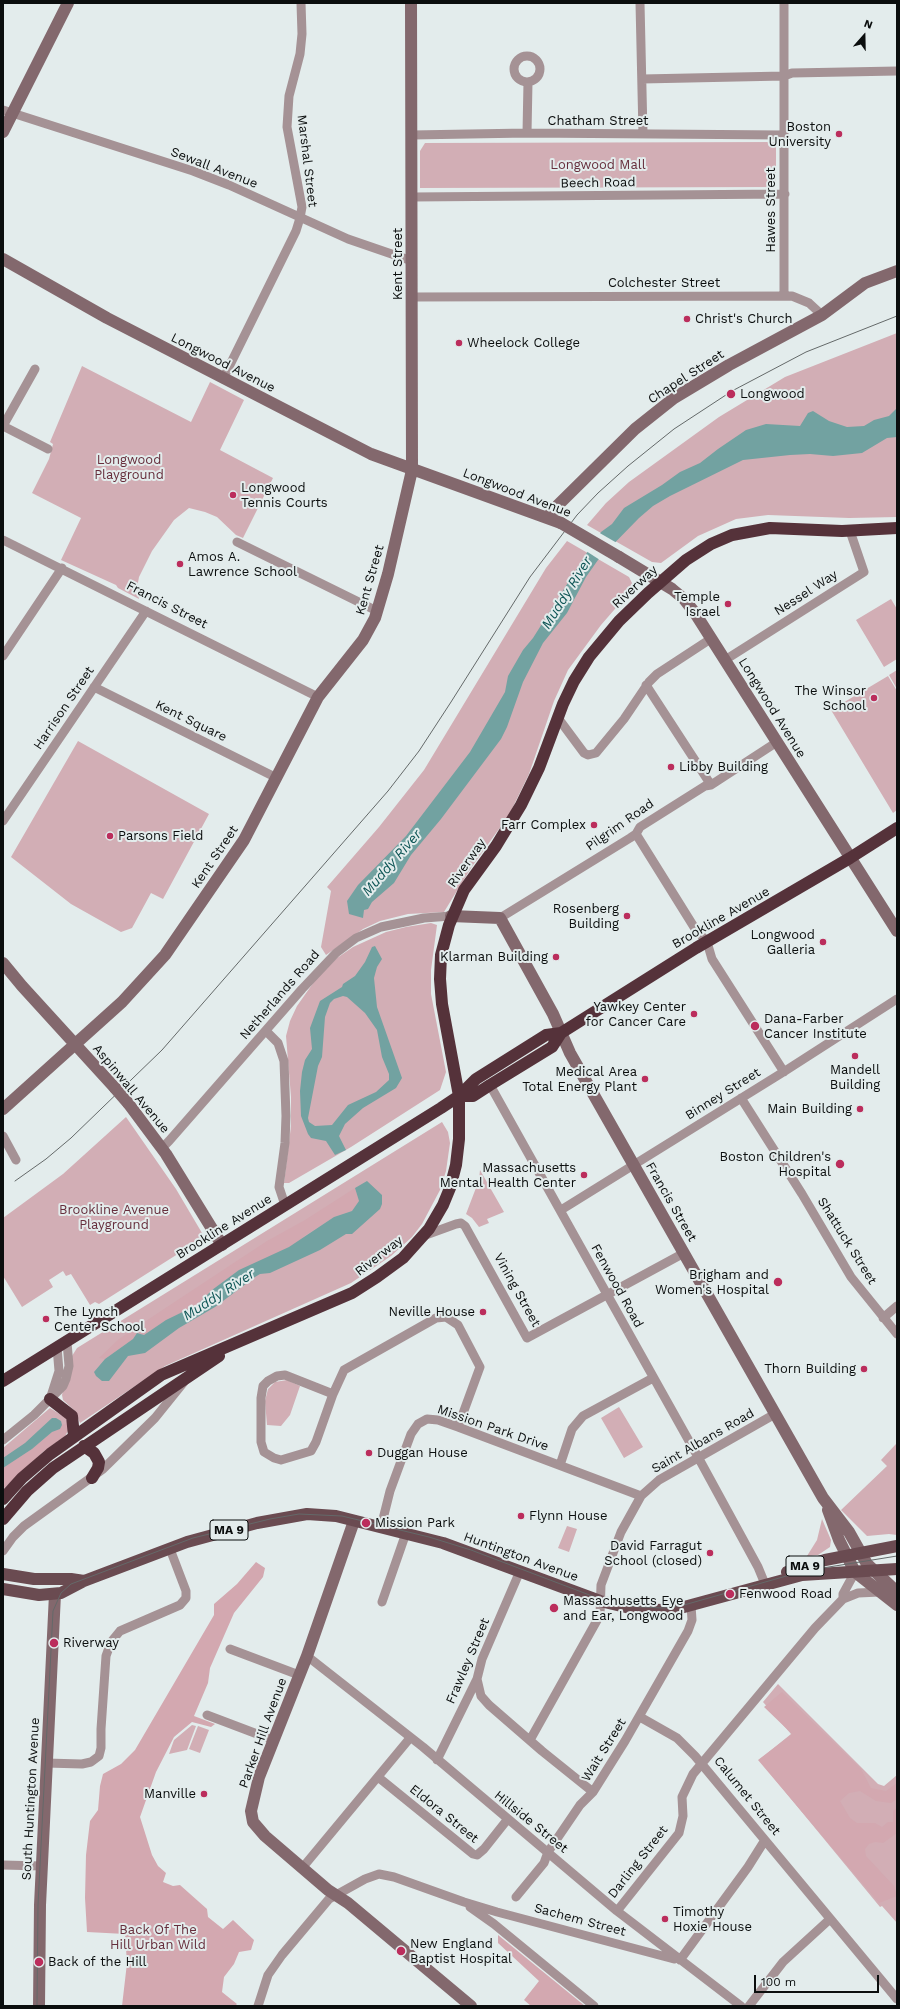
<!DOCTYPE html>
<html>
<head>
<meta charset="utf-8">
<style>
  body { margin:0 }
  #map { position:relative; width:900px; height:2009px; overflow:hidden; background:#e3ecec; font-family:"Work Sans",sans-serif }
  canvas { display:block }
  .frame { position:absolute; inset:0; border:4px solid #0b0e0e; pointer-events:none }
  .north { position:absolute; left:844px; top:16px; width:40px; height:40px; -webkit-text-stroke:3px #e3ecec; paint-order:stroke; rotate:20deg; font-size:11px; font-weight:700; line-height:16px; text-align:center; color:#0b0e0e }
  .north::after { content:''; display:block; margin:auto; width:14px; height:18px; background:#0b0e0e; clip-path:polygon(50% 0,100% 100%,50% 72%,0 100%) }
  .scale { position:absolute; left:754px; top:1975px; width:125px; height:18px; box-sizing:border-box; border:2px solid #0b0e0e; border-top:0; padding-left:5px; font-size:12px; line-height:14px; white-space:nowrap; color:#0b0e0e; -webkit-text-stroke:3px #e3ecec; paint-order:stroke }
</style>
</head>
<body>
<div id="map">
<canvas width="900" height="2009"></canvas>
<div class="frame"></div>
<div class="north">N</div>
<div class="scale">100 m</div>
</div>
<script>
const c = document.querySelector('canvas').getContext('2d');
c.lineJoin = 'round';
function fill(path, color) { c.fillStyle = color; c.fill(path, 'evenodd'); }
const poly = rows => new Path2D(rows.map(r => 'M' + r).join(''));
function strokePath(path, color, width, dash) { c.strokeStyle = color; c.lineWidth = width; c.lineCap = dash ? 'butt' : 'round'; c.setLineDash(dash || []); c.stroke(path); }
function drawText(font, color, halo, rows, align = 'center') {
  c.font = font + ' "Work Sans",sans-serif'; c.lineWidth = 4; c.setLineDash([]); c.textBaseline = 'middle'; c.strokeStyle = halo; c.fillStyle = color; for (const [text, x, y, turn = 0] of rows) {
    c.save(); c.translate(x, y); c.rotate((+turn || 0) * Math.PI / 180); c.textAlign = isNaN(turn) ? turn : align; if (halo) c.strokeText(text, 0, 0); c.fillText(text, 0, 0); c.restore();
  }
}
fill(poly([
  [776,142,776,187,420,188,420,151,425,143],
  [897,333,897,517,849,518,768,515,736,519,698,536,661,563,652,562,587,525,606,503,629,482,719,417,785,377],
  [82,366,191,422,210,382,244,400,220,450,273,478,243,538,236,535,217,517,205,512,189,508,174,520,152,551,139,577,137,588,139,599,118,588,116,585,61,560,81,518,32,493,49,459,53,444,50,442],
  [567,541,629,577,634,587,601,625,568,670,554,701,529,774,509,815,471,868,444,912,408,914,380,921,363,929,326,955,321,947,331,891,327,887,379,827,424,770,546,568],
  [891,599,897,609,897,659,884,667,856,620],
  [897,670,897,689,889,675],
  [888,676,897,691,897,810,893,813,831,710],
  [78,741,209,814,163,899,151,893,132,928,121,932,71,904,11,857],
  [431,923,437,925,431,970,431,994,446,1072,440,1090,351,1147,289,1183,284,1183,291,1126,291,1097,286,1036,290,1021,297,1006,316,979,337,958,353,947,386,932,406,927],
  [126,1117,176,1189,202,1233,203,1238,99,1304,95,1302,90,1305,71,1274,66,1276,63,1271,49,1280,53,1287,22,1307,3,1276,3,1218,63,1174],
  [442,1122,448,1132,450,1143,446,1171,440,1190,422,1224,412,1237,391,1256,351,1283,165,1366,80,1423,75,1411,63,1400,62,1395,72,1356,77,1348],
  [480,1170,504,1212,487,1219,489,1223,479,1227,472,1218,466,1214,479,1180],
  [287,1380,300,1386,290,1415,281,1426,267,1425,265,1401,268,1389,275,1382],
  [619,1407,643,1447,624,1458,601,1418],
  [50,1408,66,1418,68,1423,65,1436,44,1451,3,1489,3,1448],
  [896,1444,897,1445,897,1535,889,1534,867,1536,841,1510,887,1466,881,1460],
  [822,1519,831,1540,830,1547,818,1555,807,1556,817,1540],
  [567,1526,577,1529,569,1552,558,1548],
  [778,1684,878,1784,884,1786,897,1775,897,1923,882,1906,880,1907,759,1760,791,1734,763,1702],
  [192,1725,196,1726,187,1750,169,1754,174,1740],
  [198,1726,209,1730,200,1753,189,1749]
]), '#d2aeb5');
fill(poly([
  [355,1188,359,1201,352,1211,334,1217,304,1236,299,1242,258,1263,239,1270,212,1290,197,1305,166,1320,144,1335,137,1333,133,1339,105,1359,99,1358,119,1339,167,1307,267,1241,305,1220],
  [68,1423,68,1431,65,1436,44,1451,3,1489,3,1468,32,1449,52,1432,60,1429,62,1425],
  [256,1562,265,1568,263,1577,234,1613,210,1668,208,1683,194,1716,215,1724,211,1727,192,1722,174,1737,156,1772,140,1817,152,1855,158,1866,166,1873,163,1882,173,1886,180,1885,207,1909,208,1917,223,1929,233,1920,254,1940,251,1950,239,1952,234,1964,224,1977,222,1992,237,2004,235,2006,122,2006,127,1963,125,1934,87,1932,85,1898,86,1855,90,1821,98,1810,100,1786,103,1774,121,1764,135,1750,214,1615,214,1604,237,1584],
  [782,1692,861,1769,871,1788,886,1791,897,1783,897,1799,891,1803,876,1801,860,1791,849,1793,840,1801,850,1818,857,1823,875,1823,882,1827,888,1822,893,1822,893,1811,897,1808,897,1833,883,1843,875,1842,869,1844,865,1849,866,1856,894,1886,897,1896,879,1903,758,1760,792,1734,764,1707],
  [498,1935,585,2006,531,2006,524,2000,539,1981,498,1943]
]), '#d3a8b0');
fill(poly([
  [897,408,897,437,887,438,862,453,833,456,810,454,790,455,743,460,670,496,653,506,639,518,598,560,586,577,567,613,543,643,523,682,507,727,501,739,441,819,411,855,394,883,372,902,368,909,364,910,363,918,349,914,347,901,358,885,406,836,470,752,505,692,508,676,523,650,533,638,595,540,601,532,612,524,624,508,662,485,680,472,700,463,718,449,746,430,766,424,800,426,808,413,813,411,829,421,847,427,864,426,874,420,889,416],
  [375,946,382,959,377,967,374,978,377,1007,402,1078,396,1088,363,1108,345,1124,339,1136,346,1150,335,1155,326,1141,311,1138,308,1134,301,1116,300,1091,302,1072,305,1060,312,1049,310,1028,320,1001,342,987,343,984,355,976,365,962,372,947],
  [343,996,347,997,365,1013,377,1030,382,1057,389,1074,389,1080,376,1092,348,1105,332,1125,315,1126,309,1122,308,1118,318,1066,322,1057,325,1017,330,1003,334,999],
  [367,1181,382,1195,382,1204,380,1209,352,1234,346,1234,320,1250,270,1273,260,1274,255,1277,215,1307,179,1328,145,1353,128,1356,109,1381,102,1381,96,1376,94,1372,105,1359,133,1339,137,1333,144,1335,166,1320,197,1305,212,1290,239,1270,289,1247,334,1217,352,1211,359,1201,355,1188],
  [52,1418,56,1418,61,1421,62,1425,60,1429,52,1432,32,1449,3,1468,3,1458,25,1443]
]), '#72a2a1');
fill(poly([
  [598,532,617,543,600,560,586,551]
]), '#e3ecec');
strokePath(poly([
  [640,3,643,134],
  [784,3,784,296],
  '514 69a13 13 0 1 1 26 0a13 13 0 1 1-26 0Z',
  [642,79,784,76,792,73,897,71],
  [3,110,193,171,229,185,348,239,412,261],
  [527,133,528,82],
  [412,135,527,133,784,135],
  [412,197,785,194],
  [412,297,792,296,809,303,822,315],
  [223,379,296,231,300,218,302,207,287,127,289,96,300,54,302,34,301,3],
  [3,426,35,369],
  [3,426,48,449],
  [3,540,318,697],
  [237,542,377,611],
  [3,656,62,568],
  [725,660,864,572,850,531],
  [646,685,711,785],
  [94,687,277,778],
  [558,718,584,753,588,755,596,753,624,719,649,682,657,674,712,638],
  [3,821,146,611],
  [636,834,694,927,707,942,712,959,784,1072],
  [500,918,630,838,636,834,640,827,705,786,711,785,777,742],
  [266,1031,278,1043,284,1061,286,1116,285,1143,279,1187,285,1205],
  [490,1085,698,1457,758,1567,765,1584],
  [741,1098,802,1194,851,1277,897,1334],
  [3,1136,16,1160],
  [162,1148,169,1141,302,989,336,953,356,938,381,927,424,918,451,916],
  [561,1210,785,1071,897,999],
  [423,1236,456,1224,461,1223,465,1226,527,1338,684,1253],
  [883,1318,897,1306],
  [333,1394,285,1375,277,1376,268,1381,263,1386,261,1398,261,1442,264,1452,274,1458,281,1460,311,1451,316,1442,333,1394,344,1370,436,1318,446,1317,458,1325,480,1367,458,1427],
  [51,1396,59,1371,57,1347],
  [3,1440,34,1415,63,1386,66,1379,69,1366,67,1342],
  [560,1465,572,1429,583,1416,653,1378],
  [381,1527,390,1491,411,1434,418,1424,427,1419,438,1420,458,1427,641,1496],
  [3,1551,13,1537,24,1526,103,1469,155,1418,184,1382],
  [843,1599,858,1593,880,1592],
  [382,1602,406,1533],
  [230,1649,299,1675],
  [307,1656,423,1747,617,1911,741,2006],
  [477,1679,481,1696,489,1705,542,1751,593,1792],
  [207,1715,273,1740],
  [640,1717,677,1738,695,1756,897,1999],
  [530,1740,600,1615,601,1585,621,1532,641,1496,659,1480,775,1414],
  [437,1760,477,1679,482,1659,520,1571],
  [46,1763,82,1764,91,1762,99,1756,101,1748,101,1729,106,1656,111,1642,120,1631,180,1605,186,1598,186,1591,170,1549],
  [378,1777,473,1854,477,1855,484,1849,507,1820],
  [3,1865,42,1866],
  [303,1867,410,1738],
  [516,1897,544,1863,548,1852,580,1805,593,1792,625,1741,688,1631,692,1620,691,1605],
  [470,1907,494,1924,594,2006],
  [617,1911,679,1833,683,1816,682,1797,693,1774,815,1628,843,1599,843,1594,855,1572],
  [680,1960,748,1867,765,1840],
  [258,2006,268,1975,282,1955,329,1899,365,1879,379,1874,394,1877,464,1902,497,1912,674,1959],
  [749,2006,783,1962,830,1919]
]), '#a59295', 9);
strokePath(poly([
  [3,132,68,3],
  [3,259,107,318,371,454,561,523],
  [547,518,559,504,635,429,674,398,729,365,822,315,865,283,897,271],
  [619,557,672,589,684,599,695,613,897,931],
  [451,916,500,918,553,1014,570,1053,823,1498,849,1532,867,1564,897,1592],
  [3,963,22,986,115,1088],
  [128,1103,166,1154,222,1245],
  [3,1109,122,1002,165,955,244,840,318,697,363,640,375,618,388,574,412,470,411,3],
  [828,1510,839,1540,855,1572,897,1605],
  [354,1521,307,1656,259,1777,251,1811,253,1822,265,1836,328,1890,348,1903,471,2006],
  [39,2006,40,1905,55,1594]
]), '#83686d', 12);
strokePath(poly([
  [787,1572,825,1560,897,1546],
  [3,1574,34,1579,71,1579,84,1581],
  [3,1589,39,1595,61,1593,84,1581,187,1542,257,1523,307,1514,336,1516,443,1543,600,1601,634,1609,663,1610,684,1607,802,1575,897,1569]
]), '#6a4b51', 12);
strokePath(poly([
  [459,1096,473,1096,490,1085,552,1047,561,1033,696,948,850,858,897,828],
  [3,1381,441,1108,459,1096,476,1079,546,1035,561,1033],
  [50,1399,72,1416,74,1436],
  [84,1446,94,1453,99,1462,98,1468,92,1478],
  [3,1499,22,1478,50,1454,161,1375,352,1293,377,1277,403,1258,429,1229,443,1205,450,1188,456,1165,459,1139,459,1096,442,1004,440,979,441,955,449,925,464,890,496,846,521,805,539,768,563,704,574,681,589,657,619,621,648,593,686,560,711,544,732,535,770,528,842,531,897,528],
  [3,1519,27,1491,53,1468,219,1356]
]), '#55323a', 12);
strokePath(poly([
  [15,1181,46,1159,71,1138,162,1050,388,791,419,751,451,702,530,577,577,515,598,493,628,466,674,429,732,391,806,352,897,316],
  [37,2006,38,1905,53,1611,61,1593,71,1584,193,1538,270,1519,299,1514,342,1516,429,1537,471,1550,600,1599,620,1605,641,1607,663,1608,684,1605,804,1571,897,1556]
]), '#646969', 1);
strokePath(poly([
  [561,523,619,557],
  [115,1088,128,1103]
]), '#83686d', 12);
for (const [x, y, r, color] of [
  [839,134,4,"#bb2d5c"],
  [687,319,4,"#bb2d5c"],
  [459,343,4,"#bb2d5c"],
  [731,394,5,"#bb2d5c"],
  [233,495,4,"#bb2d5c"],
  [180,564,4,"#bb2d5c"],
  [728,604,4,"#bb2d5c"],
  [874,698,4,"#bb2d5c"],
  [671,767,4,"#bb2d5c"],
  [594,825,4,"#bb2d5c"],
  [110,836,4,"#bb2d5c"],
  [627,916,4,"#bb2d5c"],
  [823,942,4,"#bb2d5c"],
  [556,957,4,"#bb2d5c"],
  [694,1014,4,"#bb2d5c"],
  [755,1026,5,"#bb2d5c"],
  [855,1056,4,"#bb2d5c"],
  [645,1079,4,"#bb2d5c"],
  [860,1109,4,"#bb2d5c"],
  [840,1164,5,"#bb2d5c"],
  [584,1175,4,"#bb2d5c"],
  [778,1282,5,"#bb2d5c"],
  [483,1312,4,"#bb2d5c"],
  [46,1319,4,"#bb2d5c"],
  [864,1369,4,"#bb2d5c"],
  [369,1453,4,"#bb2d5c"],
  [521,1516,4,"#bb2d5c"],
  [366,1523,5,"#bb2d5c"],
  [710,1553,4,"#bb2d5c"],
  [730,1594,5,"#bb2d5c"],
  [554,1608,5,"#bb2d5c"],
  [54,1643,5,"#bb2d5c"],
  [204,1794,4,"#bb2d5c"],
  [665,1919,4,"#bb2d5c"],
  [401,1951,5,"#bb2d5c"],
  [39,1962,5,"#bb2d5c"]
]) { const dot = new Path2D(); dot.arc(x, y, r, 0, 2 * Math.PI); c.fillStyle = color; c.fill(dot); strokePath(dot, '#e3ecec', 1.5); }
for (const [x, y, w] of [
  [229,1530,38],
  [805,1566,38]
]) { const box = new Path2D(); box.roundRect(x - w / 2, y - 10, w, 20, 3); c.fillStyle = '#e3ecec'; c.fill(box); strokePath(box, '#0b0e0e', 1); }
drawText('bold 12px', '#0b0e0e', null, [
  ["MA 9",229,1530],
  ["MA 9",805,1566]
]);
drawText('13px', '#0b0e0e', '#e3ecec', [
  ["Chatham Street",598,121],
  ["Marshal Street",307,161,83],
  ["Sewall Avenue",214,168,21],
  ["Beech Road",598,183,-1],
  ["Hawes Street",771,210,-90],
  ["Kent Street",398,264,-90],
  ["Colchester Street",664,283],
  ["Longwood Avenue",223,363,27],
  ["Chapel Street",686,377,-33],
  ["Longwood Avenue",517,493,21],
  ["Kent Street",370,580,-74],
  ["Riverway",635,587,-43],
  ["Nessel Way",806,593,-33],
  ["Francis Street",167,605,27],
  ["Harrison Street",64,708,-56],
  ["Longwood Avenue",772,708,58],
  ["Kent Square",191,721,26],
  ["Pilgrim Road",620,825,-35],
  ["Kent Street",215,857,-56],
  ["Riverway",467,863,-55],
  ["Brookline Avenue",721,918,-30],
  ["Netherlands Road",280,995,-49],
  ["Aspinwall Avenue",131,1089,50],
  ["Binney Street",723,1094,-32],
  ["Francis Street",671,1202,60],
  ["Brookline Avenue",224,1227,-32],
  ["Shattuck Street",847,1241,58],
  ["Riverway",379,1256,-38],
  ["Fenwood Road",617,1286,61],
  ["Vining Street",517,1290,61],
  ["Mission Park Drive",493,1428,19],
  ["Saint Albans Road",703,1441,-30],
  ["Huntington Avenue",521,1557,20],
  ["Frawley Street",468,1661,-67],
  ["Parker Hill Avenue",263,1733,-70],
  ["Wait Street",604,1750,-58],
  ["Calumet Street",747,1796,51],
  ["South Huntington Avenue",31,1799,-87],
  ["Eldora Street",444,1814,39],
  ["Hillside Street",531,1822,39],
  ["Darling Street",638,1862,-52],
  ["Sachem Street",580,1920,15]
]);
drawText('13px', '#0b0e0e', '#e3ecec', [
  ["Boston",831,127,"right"],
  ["University",831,142,"right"],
  ["Christ's Church",695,319],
  ["Wheelock College",467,343],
  ["Longwood",740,394],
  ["Longwood",241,488],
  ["Tennis Courts",241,503],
  ["Amos A.",188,557],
  ["Lawrence School",188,572],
  ["Temple",720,597,"right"],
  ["Israel",720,612,"right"],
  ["The Winsor",866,691,"right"],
  ["School",866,706,"right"],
  ["Libby Building",679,767],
  ["Farr Complex",586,825,"right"],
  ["Parsons Field",118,836],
  ["Rosenberg",619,909,"right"],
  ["Building",619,924,"right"],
  ["Longwood",815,935,"right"],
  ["Galleria",815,950,"right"],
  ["Klarman Building",548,957,"right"],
  ["Yawkey Center",686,1007,"right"],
  ["for Cancer Care",686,1022,"right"],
  ["Dana-Farber",764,1019],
  ["Cancer Institute",764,1034],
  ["Mandell",855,1070,"center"],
  ["Building",855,1085,"center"],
  ["Medical Area",637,1072,"right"],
  ["Total Energy Plant",637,1087,"right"],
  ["Main Building",852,1109,"right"],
  ["Boston Children's",831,1157,"right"],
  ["Hospital",831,1172,"right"],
  ["Massachusetts",576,1168,"right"],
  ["Mental Health Center",576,1183,"right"],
  ["Brigham and",769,1275,"right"],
  ["Women's Hospital",769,1290,"right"],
  ["The Lynch",54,1312],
  ["Center School",54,1327],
  ["Neville House",475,1312,"right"],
  ["Thorn Building",856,1369,"right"],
  ["Duggan House",377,1453],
  ["Flynn House",529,1516],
  ["Mission Park",375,1523],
  ["David Farragut",702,1546,"right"],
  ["School (closed)",702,1561,"right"],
  ["Fenwood Road",739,1594],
  ["Massachusetts Eye",563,1601],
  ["and Ear, Longwood",563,1616],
  ["Riverway",63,1643],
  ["Manville",196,1794,"right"],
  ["Timothy",673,1912],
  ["Hoxie House",673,1927],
  ["New England",410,1944],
  ["Baptist Hospital",410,1959],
  ["Back of the Hill",48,1962]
], 'left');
drawText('13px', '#662e3c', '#e3ecec', [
  ["Longwood Mall",598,165],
  ["Longwood",129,460],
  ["Playground",129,475],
  ["Brookline Avenue",114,1210],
  ["Playground",114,1225],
  ["Back Of The",158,1930],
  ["Hill Urban Wild",158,1945]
]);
drawText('italic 14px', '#0c5454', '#e3ecec', [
  ["Muddy River",567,593,-58],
  ["Muddy River",392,863,-49],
  ["Muddy River",219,1295,-33]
]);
</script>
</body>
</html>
